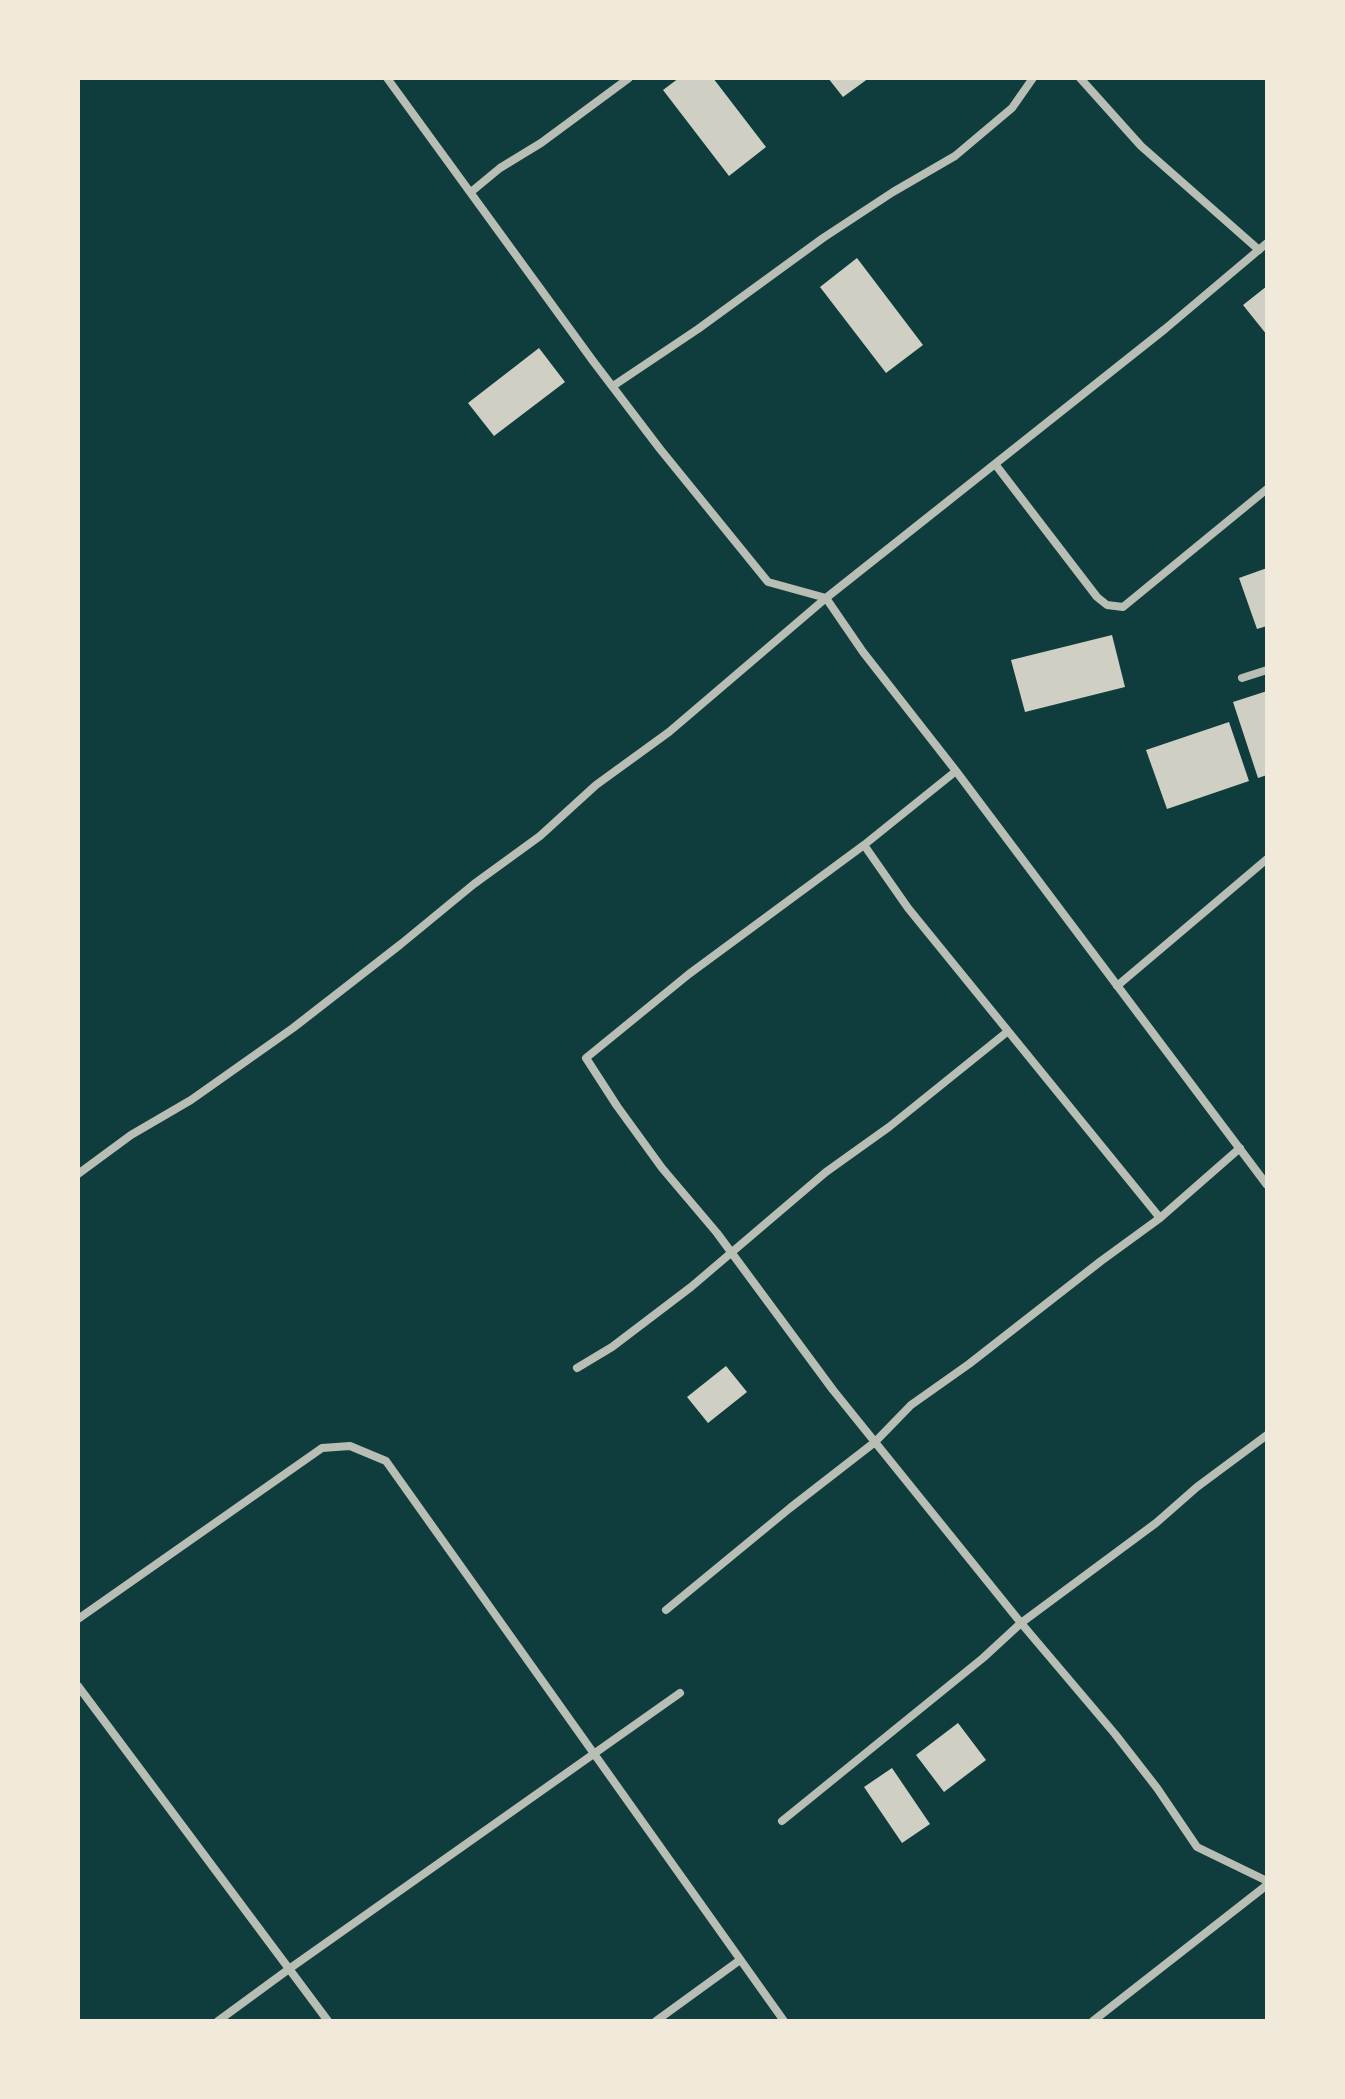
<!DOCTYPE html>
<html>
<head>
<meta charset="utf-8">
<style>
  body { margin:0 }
  #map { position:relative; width:1345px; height:2099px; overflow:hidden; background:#0f3d3e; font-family:Georgia,serif }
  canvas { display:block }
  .frame { position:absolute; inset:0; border:80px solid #f1e9da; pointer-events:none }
</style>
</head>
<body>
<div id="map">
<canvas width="1345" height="2099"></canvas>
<div class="frame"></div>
</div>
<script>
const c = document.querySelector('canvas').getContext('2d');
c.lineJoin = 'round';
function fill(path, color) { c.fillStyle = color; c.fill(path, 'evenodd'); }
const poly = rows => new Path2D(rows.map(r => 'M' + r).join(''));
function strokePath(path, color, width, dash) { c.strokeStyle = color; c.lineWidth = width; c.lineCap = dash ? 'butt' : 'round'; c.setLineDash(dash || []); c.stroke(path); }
fill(poly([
  [679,78,713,78,766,147,729,176,663,90],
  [828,78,869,78,843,97],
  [857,258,923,345,886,373,820,287],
  [1267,286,1267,335,1243,305],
  [539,348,565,382,494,436,468,403],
  [1267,568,1267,626,1257,629,1239,578],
  [1112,635,1125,687,1025,712,1011,660],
  [1267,691,1267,775,1258,778,1233,702],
  [1229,722,1249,781,1167,809,1146,750],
  [726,1366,747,1392,708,1423,687,1397],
  [958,1723,986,1760,944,1792,916,1755],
  [892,1768,930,1824,902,1843,864,1787]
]), '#cfcfc3');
strokePath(poly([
  [1080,78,1141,146,1259,250],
  [471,192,500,168,541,143,629,78],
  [1267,243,1165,329,826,598,863,652,956,771,864,845,689,974,586,1058,617,1106,662,1168,717,1233,833,1390,1021,1623,1115,1734,1157,1788,1197,1847,1267,1881],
  [613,386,698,329,823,238,893,192,955,156,1012,108,1033,78],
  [995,464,1097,597,1107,605,1123,607,1267,489],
  [1242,678,1267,670],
  [956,771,1267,1185],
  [864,845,908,908,1160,1218],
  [1117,986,1267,859],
  [78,1174,131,1135,191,1100,293,1028,401,944,474,884,540,836,596,785,669,732,826,598,768,582,660,449,593,361,387,78],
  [577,1368,612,1347,691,1287,826,1172,889,1127,1007,1032],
  [666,1610,790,1508,875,1442,911,1405,969,1364,1101,1261,1160,1218,1240,1148],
  [78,1619,322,1448,350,1446,386,1461,784,2021],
  [78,1686,328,2021],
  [782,1821,983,1658,1021,1623,1156,1523,1197,1487,1267,1435],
  [218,2021,289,1969,680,1693],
  [656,2021,740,1960],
  [1093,2021,1267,1885]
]), '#b8beb3', 8);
</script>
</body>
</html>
